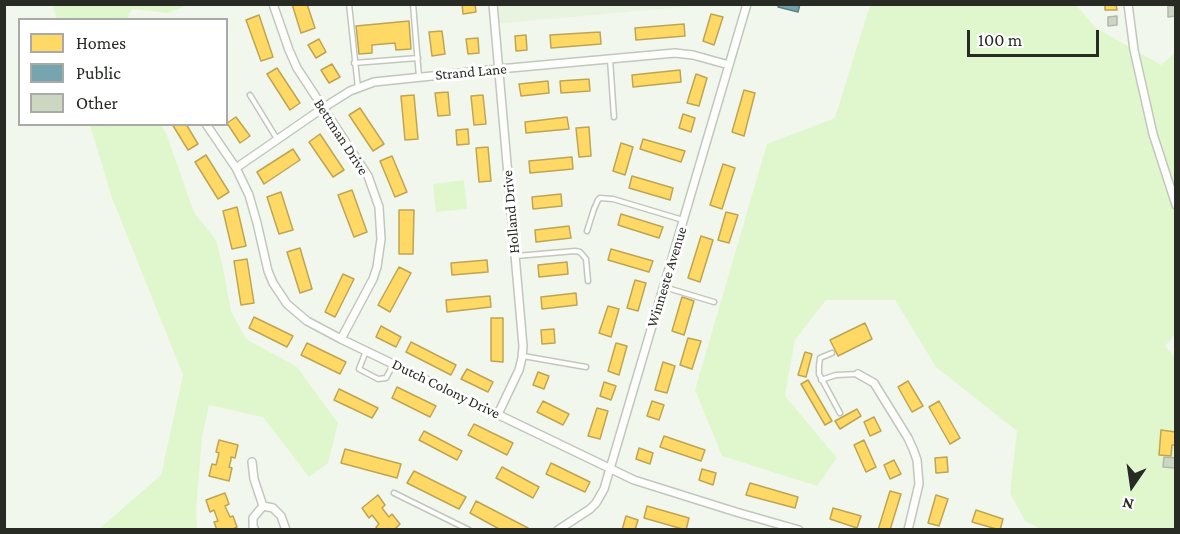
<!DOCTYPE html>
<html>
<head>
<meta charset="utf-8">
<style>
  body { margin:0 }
  #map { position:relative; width:1180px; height:534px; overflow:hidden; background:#f1f7ec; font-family:"Crimson Pro",serif }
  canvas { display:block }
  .frame { position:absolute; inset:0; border:6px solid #272b24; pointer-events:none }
  .legend { position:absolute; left:18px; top:18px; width:210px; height:108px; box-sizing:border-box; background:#fff; border:2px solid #a9aaa7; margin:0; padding:8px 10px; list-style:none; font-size:18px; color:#272b24 }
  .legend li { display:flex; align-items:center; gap:12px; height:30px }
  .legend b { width:30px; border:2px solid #a9aaa7 }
  .north { position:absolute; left:1102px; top:456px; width:60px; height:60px; -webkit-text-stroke:4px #fff; paint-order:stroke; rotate:193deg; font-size:16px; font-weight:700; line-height:24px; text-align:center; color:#272b24 }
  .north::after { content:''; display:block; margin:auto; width:21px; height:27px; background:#272b24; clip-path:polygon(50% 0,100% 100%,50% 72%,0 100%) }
  .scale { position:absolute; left:967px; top:30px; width:132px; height:27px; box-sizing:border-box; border:3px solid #272b24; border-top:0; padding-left:8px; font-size:18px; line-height:21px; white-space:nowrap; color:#272b24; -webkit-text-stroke:4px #fff; paint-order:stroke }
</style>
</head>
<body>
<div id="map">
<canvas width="1180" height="534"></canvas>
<div class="frame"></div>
<ul class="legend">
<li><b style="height:16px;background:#ffd966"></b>Homes</li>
<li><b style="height:16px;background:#76a5af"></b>Public</li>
<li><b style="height:16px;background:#ccd7c2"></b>Other</li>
</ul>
<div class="north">N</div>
<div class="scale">100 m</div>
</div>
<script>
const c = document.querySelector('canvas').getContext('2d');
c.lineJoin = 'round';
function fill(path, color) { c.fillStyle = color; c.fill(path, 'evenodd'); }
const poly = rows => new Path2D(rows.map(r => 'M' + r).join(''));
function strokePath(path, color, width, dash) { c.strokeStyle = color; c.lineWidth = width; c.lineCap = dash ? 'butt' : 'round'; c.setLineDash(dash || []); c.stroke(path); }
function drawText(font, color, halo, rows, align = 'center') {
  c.font = font + ' "Crimson Pro",serif'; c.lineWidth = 6; c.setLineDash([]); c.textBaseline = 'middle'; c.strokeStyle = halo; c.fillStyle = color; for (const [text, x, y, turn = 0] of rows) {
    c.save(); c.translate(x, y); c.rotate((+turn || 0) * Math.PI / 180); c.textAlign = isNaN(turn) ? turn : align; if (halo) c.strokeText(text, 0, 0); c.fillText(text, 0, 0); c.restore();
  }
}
fill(poly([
  [493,4,704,5,494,24]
]), '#e8f4df');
fill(poly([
  [52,5,52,4,188,5,168,13,132,9,127,20,57,19],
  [870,5,1076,5,1096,28,1161,65,1175,53,1176,333,1165,346,1175,357,1175,529,1041,529,1025,521,1010,493,1017,431,936,367,895,300,826,300,795,340,785,396,837,458,817,486,722,456,695,390,767,144,835,118],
  [90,125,161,125,166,133,194,212,216,240,222,263,231,311,246,339,297,367,338,423,328,463,309,477,263,417,209,405,202,437,196,509,197,529,99,529,161,475,183,375,112,198],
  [464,180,467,209,436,212,433,184]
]), '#e0f7ce');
const homes = poly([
  [292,4,307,4,315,28,301,33,292,4],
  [462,4,475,4,476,12,463,14,462,4],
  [1105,4,1116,4,1117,10,1105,10,1105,4],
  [711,14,723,17,714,45,703,41,711,14],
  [259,15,273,57,261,61,246,20,259,15],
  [409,21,411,49,396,50,395,43,372,45,372,53,359,54,356,26,409,21],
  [684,24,685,36,636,40,635,28,684,24],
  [442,31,445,54,432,56,429,32,442,31],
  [600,32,601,44,551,48,550,35,600,32],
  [526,35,527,50,516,51,515,36,526,35],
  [478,38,479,53,468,54,466,39,478,38],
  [319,39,326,52,316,58,308,45,319,39],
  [332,64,340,77,329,83,321,70,332,64],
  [277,68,300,103,290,110,267,74,277,68],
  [680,70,681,82,633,87,632,75,680,70],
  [696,74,707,78,699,106,687,103,696,74],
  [589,79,590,91,561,93,560,81,589,79],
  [548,81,549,93,521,96,519,84,548,81],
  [744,90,755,93,744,136,732,132,744,90],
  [448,92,450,115,438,116,435,93,448,92],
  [414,95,418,139,405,140,401,96,414,95],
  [483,95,486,124,474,125,471,96,483,95],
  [360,108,384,144,373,151,349,115,360,108],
  [683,114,695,118,691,132,679,128,683,114],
  [236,117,250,136,240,143,227,123,236,117],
  [567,117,569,129,526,133,525,122,567,117],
  [172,124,186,124,198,144,188,150,172,124],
  [589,127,591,156,579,157,576,128,589,127],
  [468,129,469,144,457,145,456,130,468,129],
  [320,134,344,170,333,177,309,142,320,134],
  [643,139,685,151,681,162,640,149,643,139],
  [621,143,633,147,625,175,613,171,621,143],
  [488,147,491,181,479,182,476,148,488,147],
  [293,149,300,160,264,184,257,172,293,149],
  [206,155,229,192,218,199,195,162,206,155],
  [392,156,407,192,395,197,380,161,392,156],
  [572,157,573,169,530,173,529,161,572,157],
  [723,164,735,168,722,209,710,205,723,164],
  [632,176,673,188,670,200,629,188,632,176],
  [352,190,367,232,354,237,338,195,352,190],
  [281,192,293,230,279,234,267,197,281,192],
  [561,194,562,206,533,209,532,197,561,194],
  [237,207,246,246,232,249,223,211,237,207],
  [399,210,414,210,413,254,399,254,399,210],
  [726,212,738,215,729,243,718,240,726,212],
  [621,214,663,227,659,238,618,225,621,214],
  [569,226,571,238,536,242,535,230,569,226],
  [701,236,713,240,700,282,688,278,701,236],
  [300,248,312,289,300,293,287,252,300,248],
  [611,249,653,261,649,272,608,260,611,249],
  [247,259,254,303,241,305,234,261,247,259],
  [487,260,488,272,452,275,451,263,487,260],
  [567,262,568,274,539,277,538,265,567,262],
  [399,267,411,273,390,312,378,305,399,267],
  [343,274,354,279,335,317,325,312,343,274],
  [635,280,646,283,638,311,627,308,635,280],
  [576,293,577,305,542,309,541,297,576,293],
  [490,296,491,307,447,312,446,300,490,296],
  [682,297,694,301,684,335,672,331,682,297],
  [608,306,619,309,611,337,599,333,608,306],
  [254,317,293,336,287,347,249,328,254,317],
  [491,318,503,318,503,362,491,361,491,318],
  [865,323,872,339,838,356,830,340,865,323],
  [381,326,401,337,396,347,376,337,381,326],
  [554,329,555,343,542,344,541,330,554,329],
  [688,338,701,341,692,369,680,365,688,338],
  [411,342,456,365,451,375,406,352,411,342],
  [307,343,346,362,340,374,301,355,307,343],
  [616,343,627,346,619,375,608,371,616,343],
  [805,352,812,354,806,377,798,375,805,352],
  [663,362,675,366,667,393,655,390,663,362],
  [467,369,493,382,488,392,461,379,467,369],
  [538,372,549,376,544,389,533,385,538,372],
  [808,380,832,421,825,425,801,384,808,380],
  [908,381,923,406,912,412,898,387,908,381],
  [604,382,616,386,611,400,600,396,604,382],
  [397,387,436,406,430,417,392,398,397,387],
  [339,389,378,408,372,418,334,400,339,389],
  [543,401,569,414,563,425,537,412,543,401],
  [652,401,664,405,659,420,647,416,652,401],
  [939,401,960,438,950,444,929,407,939,401],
  [597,408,608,411,600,439,588,436,597,408],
  [857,409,861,416,840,429,835,421,857,409],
  [874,417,881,431,870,436,864,422,874,417],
  [474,424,513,443,507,455,468,435,474,424],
  [1161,430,1176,432,1176,445,1172,445,1171,456,1159,455,1161,430],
  [424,431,462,451,457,460,419,440,424,431],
  [664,436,705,450,701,461,660,447,664,436],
  [219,440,238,445,235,458,231,457,231,460,229,467,232,468,229,481,209,476,212,464,216,465,219,453,216,452,219,440],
  [864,440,876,467,866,472,854,445,864,440],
  [639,448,653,453,650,464,636,459,639,448],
  [345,449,401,464,397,478,341,463,345,449],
  [947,457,948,472,936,473,935,458,947,457],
  [894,460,901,474,890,479,884,465,894,460],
  [551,463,590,482,585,492,546,474,551,463],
  [502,467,539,487,533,498,496,478,502,467],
  [702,469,716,473,713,485,699,480,702,469],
  [414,471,466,497,459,509,407,483,414,471],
  [750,483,798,497,795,508,746,495,750,483],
  [890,491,901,494,890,530,878,530,890,491],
  [225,493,229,504,225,506,230,517,233,516,237,527,231,530,217,530,214,522,218,521,214,510,210,512,206,500,225,493],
  [378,495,385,505,382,508,389,517,392,514,400,524,394,530,378,530,376,527,379,524,372,515,369,518,362,508,378,495],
  [936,495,948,499,939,526,928,523,936,495],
  [476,501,528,528,528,530,501,530,470,513,476,501],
  [647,506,689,518,686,530,644,518,647,506],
  [833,508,861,516,857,528,830,519,833,508],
  [976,510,1003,519,1000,530,972,522,976,510],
  [626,516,638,520,635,530,622,530,626,516]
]);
fill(homes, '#ffd966');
strokePath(homes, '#bea552', 1.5);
const public = poly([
  [779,4,800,4,798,12,778,7,779,4]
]);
fill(public, '#76a5af');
strokePath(public, '#5e8085', 1.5);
const building = poly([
  [1168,6,1176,6,1176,16,1168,17,1168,6],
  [1117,16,1117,25,1108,26,1108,17,1117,16],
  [1164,457,1176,458,1175,468,1163,467,1164,457]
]);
fill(building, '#ccd7c2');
strokePath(building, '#b3b7af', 1.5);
const service = poly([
  [349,4,358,88],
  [413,4,419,77],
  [610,59,614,117],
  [354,63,418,58],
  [250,95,277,139],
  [587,231,594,209,598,200,600,198,613,199,683,220],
  [516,256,575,251,580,252,586,259,588,281],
  [664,287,714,302],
  [366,351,359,369,378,379,386,378,393,365],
  [832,353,820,358,819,366,819,374,840,413],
  [523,356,586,367],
  [821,380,836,375,858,374],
  [394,493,469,530]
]);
const minor = poly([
  [273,4,289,50,297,68,368,176,379,207,381,239,377,267,373,279,341,339],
  [493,4,523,346,522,358,519,370,498,414],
  [1128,4,1134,50,1153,134,1176,205],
  [206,124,236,168,249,195,257,223,268,271,273,283,287,304,307,321,341,339,634,480,736,512,799,530],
  [236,168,323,108,350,91,374,82,499,69,675,53,693,55,729,65],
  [858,374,874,383,908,438,913,449,917,460,919,484,908,530],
  [252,462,254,479,263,506],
  [255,530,253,526,253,518,263,506,273,508,281,516,286,530],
  [558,530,590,509,596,503,604,489,747,4]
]);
strokePath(service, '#c2c7be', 7);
strokePath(minor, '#c2c7be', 10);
strokePath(service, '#fdfefc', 4);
strokePath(minor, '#fdfefc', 7);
drawText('15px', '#272b24', '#fff', [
  ["Strand Lane",471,72,-5],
  ["Bettman Drive",341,137,57],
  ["Holland Drive",511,212,-95],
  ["Winneste Avenue",667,277,-73],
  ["Dutch Colony Drive",446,389,26]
]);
</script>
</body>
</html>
